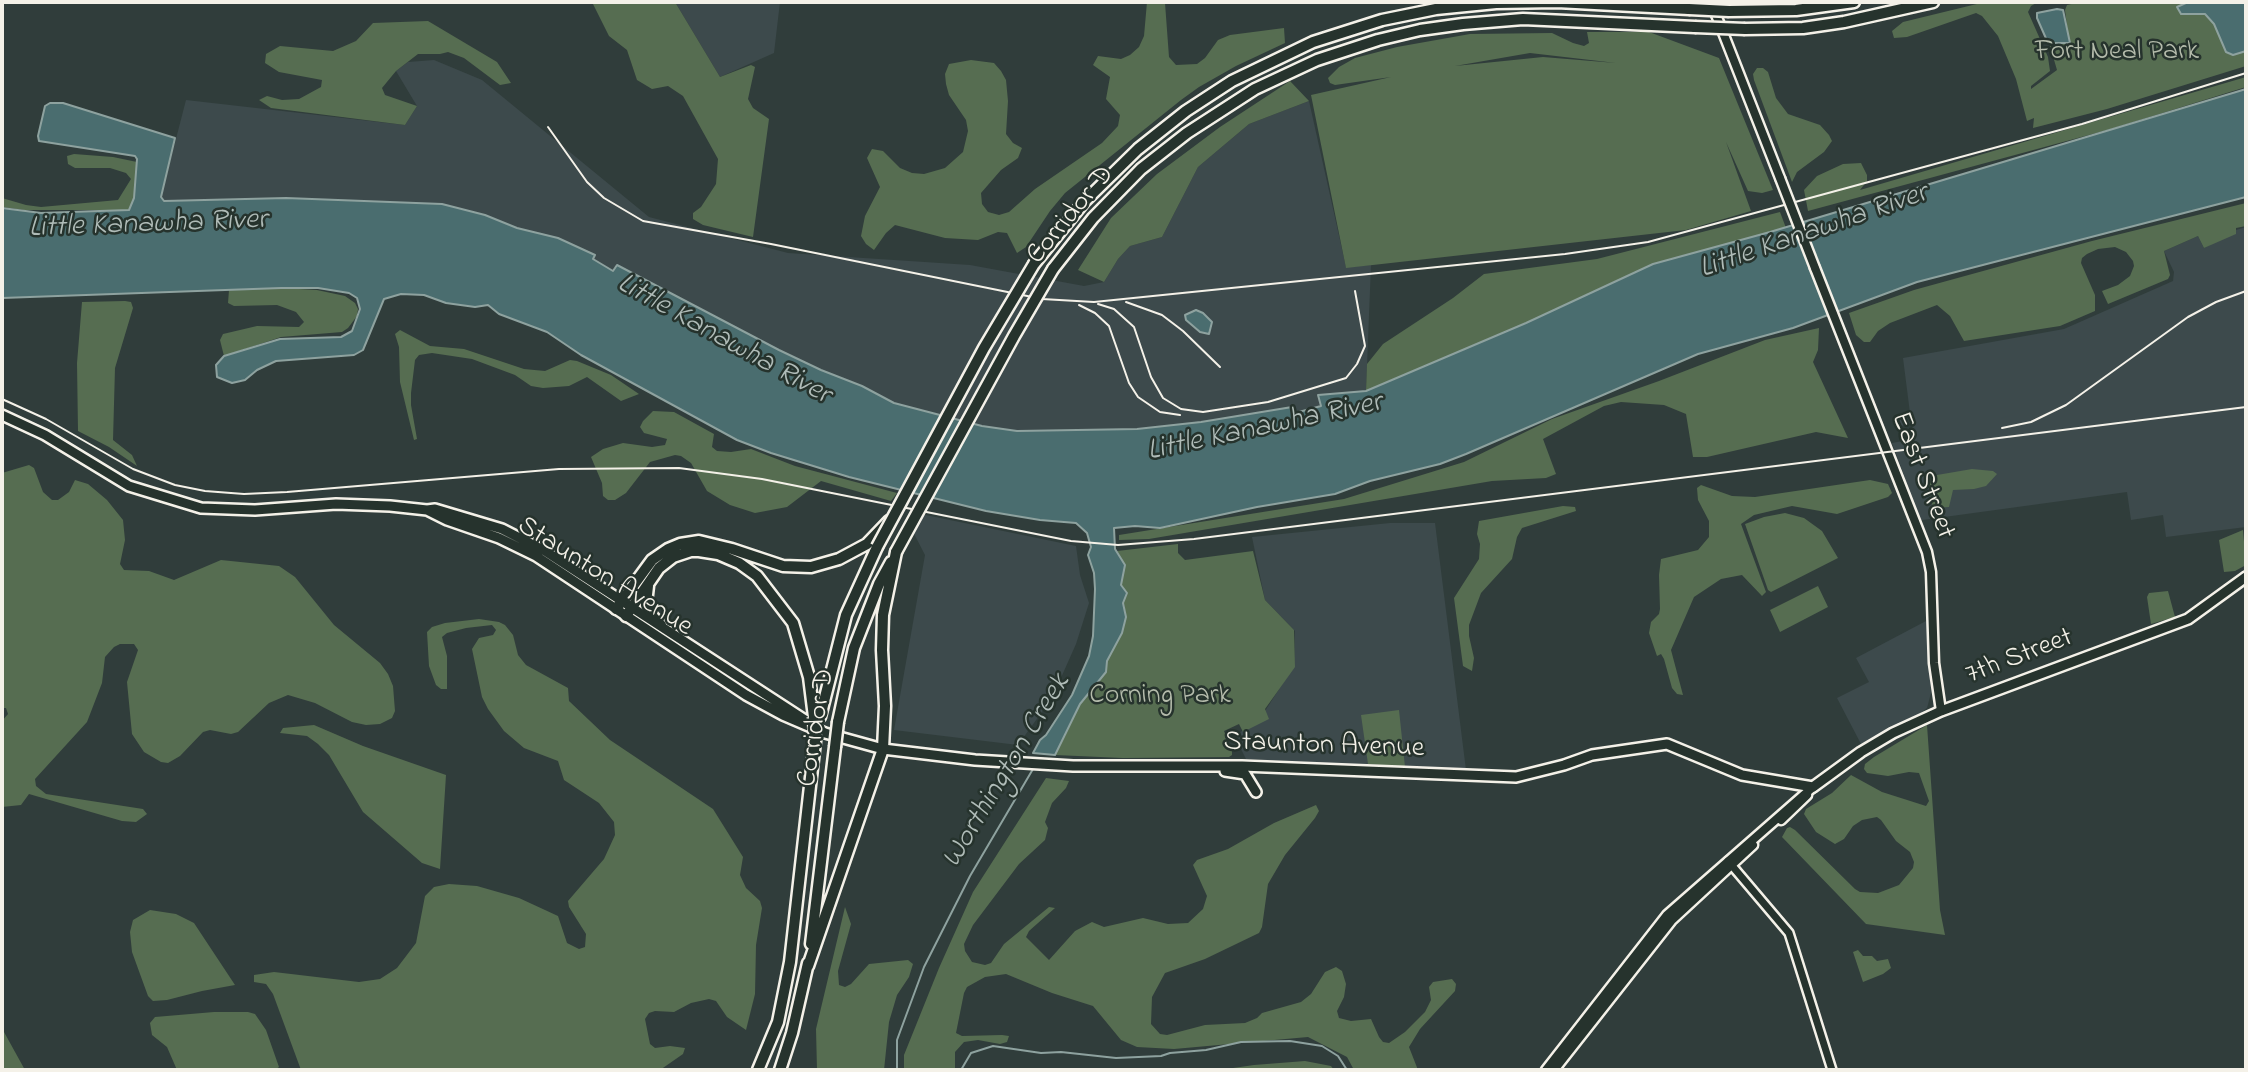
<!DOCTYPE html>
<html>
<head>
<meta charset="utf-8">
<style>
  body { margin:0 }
  #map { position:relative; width:2248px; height:1072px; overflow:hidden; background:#303d3b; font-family:"Indie Flower",sans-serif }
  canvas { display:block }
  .frame { position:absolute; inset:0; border:4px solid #f4f1e8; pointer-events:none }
</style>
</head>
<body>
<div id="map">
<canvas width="2248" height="1072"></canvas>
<div class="frame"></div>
</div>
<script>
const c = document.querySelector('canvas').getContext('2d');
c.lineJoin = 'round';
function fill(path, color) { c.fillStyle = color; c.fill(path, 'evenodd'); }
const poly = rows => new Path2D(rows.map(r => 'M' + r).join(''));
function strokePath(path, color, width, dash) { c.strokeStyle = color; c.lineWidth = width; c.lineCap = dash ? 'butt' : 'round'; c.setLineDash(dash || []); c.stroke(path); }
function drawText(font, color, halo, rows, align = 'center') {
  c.font = font + ' "Indie Flower",sans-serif'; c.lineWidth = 5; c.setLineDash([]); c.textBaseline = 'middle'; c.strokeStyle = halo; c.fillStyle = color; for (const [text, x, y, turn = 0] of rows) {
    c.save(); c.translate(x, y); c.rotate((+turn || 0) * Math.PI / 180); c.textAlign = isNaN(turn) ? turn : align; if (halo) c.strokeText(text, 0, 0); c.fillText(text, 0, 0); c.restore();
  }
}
fill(poly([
  [675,2,780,2,774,53,720,77],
  [434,60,482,80,649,217,788,253,970,265,1084,286,1104,282,1118,259,1130,246,1162,237,1198,167,1249,124,1309,101,1346,267,1371,265,1366,391,1319,395,1321,406,1294,413,1292,407,1201,422,1138,429,1017,431,982,426,894,403,862,386,821,370,779,350,617,265,613,271,593,259,595,256,558,238,517,228,485,215,442,204,286,198,164,201,161,197,186,100,405,125,417,106,396,71,408,62],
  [2246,227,2246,527,2166,537,2163,515,2131,520,2127,492,1915,521,1904,475,1892,443,1913,439,1912,423,1901,426,1899,417,1910,413,1903,358,2064,329,2173,281,2174,272,2164,251,2198,236,2204,248,2236,230],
  [911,512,1076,546,1080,575,1089,603,1076,644,1052,698,1018,745,894,730,925,555,907,520],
  [1390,523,1435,523,1466,770,1246,759,1235,737,1265,711,1294,666,1295,631,1265,600,1252,537],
  [1926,621,1928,623,1931,693,1927,708,1918,715,1861,744,1837,698,1869,682,1856,658]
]), '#3d4a4c');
fill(poly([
  [592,2,675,2,720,77,751,65,755,67,748,99,753,108,769,119,753,237,703,225,693,219,693,213,701,207,716,184,718,159,683,96,668,86,652,89,637,80,627,50,609,36],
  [1147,2,1165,3,1169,57,1176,65,1197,64,1205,58,1218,40,1230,35,1284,28,1285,43,1236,66,1199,87,1181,100,1065,193,1050,211,1026,247,1017,253,1007,233,998,232,978,240,945,238,895,225,886,233,874,250,866,244,861,236,865,216,880,187,867,158,872,149,883,151,900,168,912,173,924,174,945,168,963,152,968,131,966,120,949,95,946,84,945,74,949,64,971,60,994,63,1001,71,1006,80,1008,101,1006,134,1013,143,1022,148,1018,158,1001,170,981,193,982,204,988,212,999,215,1009,212,1035,189,1102,143,1118,126,1120,115,1106,99,1110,77,1093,65,1098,56,1121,59,1130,55,1139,47,1144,36],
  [1985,2,2038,2,2031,6,2028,12,2048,57,2050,71,2031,86,2031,89,2057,70,2050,46,2068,34,2065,10,2067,5,2080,2,2246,2,2246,66,2107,109,2033,128,2034,118,2027,121,2016,79,1998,36,1982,16,1976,13,1907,37,1894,38,1892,31,1903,22],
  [428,21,497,62,511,83,500,85,464,58,448,52,440,54,418,54,396,71,382,88,385,95,417,106,405,125,271,108,259,100,267,96,282,100,299,99,321,87,322,80,279,72,265,63,266,54,280,46,333,51,356,41,373,23],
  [1587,32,1649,32,1719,58,1773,190,1762,193,1748,191,1726,142,1751,211,1686,230,1346,268,1311,95,1391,77,1335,85,1330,83,1328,78,1339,67,1355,58,1397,47,1470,34,1552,33,1573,43,1584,46,1589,43],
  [1530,53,1616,63,1543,57,1455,66],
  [1757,68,1763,68,1768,72,1776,98,1788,114,1820,125,1829,135,1832,141,1824,152,1797,172,1792,182,1754,80,1753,74],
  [2246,77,2246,87,2111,129,1808,211,1804,190,1817,176,1843,164,1861,163,1867,175,1867,181,1860,190],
  [1290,81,1309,101,1249,124,1198,167,1162,237,1130,246,1118,259,1104,282,1078,270,1111,218,1157,174,1220,127],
  [74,154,113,157,137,162,134,201,129,210,24,210,2,207,2,198,26,205,41,207,118,200,131,179,126,173,110,168,75,168,68,164,67,156],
  [2246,203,2246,226,2236,228,2236,234,2204,248,2198,236,2164,251,2170,275,2168,279,2108,304,2102,291,2118,285,2130,276,2134,266,2133,261,2126,252,2115,247,2098,249,2087,254,2082,258,2081,263,2095,295,2095,311,2060,326,1964,341,1950,316,1937,305,1890,323,1878,331,1870,342,1864,342,1856,335,1849,313,1914,290,2092,241],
  [1780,212,1786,228,1653,264,1526,323,1366,391,1367,364,1383,344,1453,298,1484,274,1597,259],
  [281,288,317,290,345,296,355,303,358,309,357,316,348,328,342,332,281,337,224,356,220,340,223,334,257,326,299,327,304,322,296,312,277,305,234,306,228,303,229,290],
  [125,301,131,302,133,308,115,368,113,440,132,455,137,466,109,447,78,431,77,363,82,302],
  [1819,328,1818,350,1813,362,1848,438,1816,432,1707,457,1693,457,1686,414,1664,405,1621,402,1604,406,1543,439,1556,474,1546,478,1492,481,1149,539,1119,540,1119,535,1344,499,1464,462,1552,419,1659,381,1765,340],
  [400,330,430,346,464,349,524,369,545,371,570,360,577,361,611,375,639,394,621,401,587,377,569,386,543,388,531,386,515,375,472,359,432,353,419,355,415,360,411,393,411,405,417,439,414,440,400,382,399,347,395,334],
  [653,411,674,412,714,434,712,447,717,451,731,452,751,449,795,466,897,493,891,501,821,481,787,507,755,513,730,505,707,491,691,463,681,456,675,455,650,462,626,493,615,500,608,500,603,496,602,483,591,457,603,449,623,443,652,447,665,445,667,439,644,433,640,427,643,421],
  [29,465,34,468,43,492,52,500,58,500,69,492,75,480,88,484,107,500,123,520,125,540,120,564,124,570,149,571,174,580,221,560,279,566,295,577,334,625,380,663,388,674,393,686,395,711,392,718,380,724,366,725,352,722,315,703,288,695,269,703,238,732,231,734,210,730,203,732,180,756,168,763,161,762,144,752,132,734,127,682,138,650,134,644,120,644,114,647,105,657,102,683,87,722,35,779,36,786,46,794,143,809,147,814,136,822,122,821,29,794,21,805,2,807,2,721,8,714,6,708,2,708,2,473],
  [1972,469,1993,471,1997,474,1986,486,1974,489,1953,490,1949,507,1933,508,1928,482,1937,475],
  [1870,480,1888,484,1892,493,1888,497,1837,514,1792,506,1754,515,1741,524,1766,592,1762,596,1742,575,1721,579,1694,597,1671,650,1683,695,1677,694,1672,688,1664,659,1661,654,1657,656,1649,633,1651,622,1659,614,1660,609,1659,575,1661,559,1698,550,1709,537,1709,521,1698,500,1697,488,1701,485,1732,496,1755,497],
  [1563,506,1575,507,1576,511,1522,528,1517,537,1512,559,1481,593,1469,625,1469,636,1474,658,1472,671,1463,666,1454,598,1479,559,1480,544,1477,534,1479,521],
  [1785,513,1804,518,1822,531,1838,558,1771,592,1768,590,1745,524,1764,517],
  [2243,530,2246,565,2235,571,2224,572,2219,540],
  [1178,544,1178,553,1185,560,1253,551,1265,600,1294,630,1295,667,1265,709,1269,719,1243,732,1239,724,1224,731,1232,751,1232,755,1229,757,1123,758,1055,755,1080,704,1106,672,1107,661,1122,633,1126,617,1121,585,1125,565,1117,551],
  [1818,586,1828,607,1780,632,1770,610],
  [2168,591,2175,617,2151,624,2147,597,2149,593],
  [479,619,499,622,505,625,513,635,518,655,526,665,568,688,569,701,610,740,713,809,743,857,740,875,746,888,760,901,762,908,756,945,755,994,746,1030,727,1017,716,1001,709,999,691,1003,674,1012,655,1011,649,1013,645,1019,650,1044,655,1048,670,1046,685,1048,683,1054,660,1070,301,1070,273,994,266,984,254,982,254,975,274,972,359,982,380,979,397,968,416,943,425,896,434,887,449,884,477,886,519,898,558,916,567,943,579,949,585,947,586,934,569,907,568,901,604,859,615,835,614,822,599,803,564,780,558,761,524,748,504,731,488,709,482,697,472,649,479,638,493,635,496,630,492,625,466,628,447,633,442,637,447,656,447,689,441,689,436,685,429,666,427,632,432,627,445,623],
  [1399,710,1405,767,1368,764,1361,715],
  [314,725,363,746,446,775,440,869,422,863,363,812,329,755,318,744,307,736,280,733,283,728],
  [1927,725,1940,910,1945,935,1866,924,1782,837,1787,828,1790,827,1795,830,1855,889,1860,892,1878,893,1899,885,1913,868,1914,862,1910,852,1896,841,1881,820,1877,817,1862,820,1853,826,1844,839,1835,844,1816,832,1804,814,1806,809,1832,793,1851,775,1882,792,1926,806,1929,801,1919,773,1909,772,1888,776,1867,773,1864,769,1865,764,1874,757],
  [1046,778,1069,781,1066,788,1052,803,1045,822,1048,828,1045,840,1019,864,973,925,964,944,965,951,972,962,985,965,991,963,1004,944,1049,907,1055,908,1029,931,1026,937,1049,960,1075,931,1092,922,1104,927,1143,918,1168,924,1188,923,1203,909,1207,896,1193,865,1197,860,1228,849,1274,823,1316,805,1319,811,1315,818,1285,855,1268,884,1262,927,1259,933,1205,959,1165,973,1152,997,1151,1024,1160,1034,1167,1035,1205,1025,1245,1023,1257,1018,1262,1013,1301,1002,1311,994,1325,972,1336,967,1342,971,1346,984,1344,997,1337,1011,1339,1018,1351,1021,1371,1019,1379,1037,1383,1042,1389,1043,1405,1032,1425,1012,1431,1000,1429,987,1433,982,1452,979,1456,984,1455,991,1420,1029,1409,1047,1418,1070,1354,1070,1347,1057,1308,1037,1174,1049,1137,1047,1121,1040,1093,1006,1052,993,1006,974,985,977,967,987,964,993,956,1033,962,1036,1002,1035,1009,1036,1007,1042,1000,1044,978,1040,964,1042,955,1052,955,1070,904,1070,904,1055,939,968,973,892],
  [845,907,851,924,838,971,839,985,845,987,851,984,869,964,908,960,913,964,909,977,897,995,889,1022,884,1070,817,1070,816,1029],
  [150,910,176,914,194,923,235,985,202,991,167,1000,153,1001,148,996,132,952,130,932,133,920],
  [1858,950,1863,956,1872,956,1877,961,1888,959,1891,968,1883,974,1863,982,1853,952],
  [214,1012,248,1012,255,1014,266,1030,279,1067,275,1070,177,1070,167,1047,152,1035,150,1023,155,1017],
  [2,1031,4,1032,25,1070,2,1070],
  [1305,1061,1331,1066,1334,1070,1219,1070,1254,1065]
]), '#566d51');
const water = poly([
  [2188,2,2246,2,2246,51,2233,55,2226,52,2214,24,2205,14,2181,14,2177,7,2188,2],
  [2057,9,2063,10,2070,43,2048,43,2037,18,2037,13,2057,9],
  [2246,89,2246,197,1917,282,1793,328,1698,354,1466,454,1440,464,1370,481,1335,494,1257,507,1160,528,1135,526,1114,528,1115,549,1125,565,1121,585,1127,593,1123,603,1126,617,1122,633,1107,661,1106,672,1080,704,1055,755,1033,753,1040,740,1046,735,1072,695,1089,656,1093,636,1095,589,1094,573,1088,555,1091,547,1087,533,1076,523,1040,520,986,511,849,477,771,453,737,440,581,355,547,332,499,314,488,305,475,307,446,303,424,295,401,294,384,299,363,350,354,355,276,361,257,370,245,380,232,383,217,377,216,365,224,356,280,339,341,337,352,331,360,309,357,298,349,293,318,288,281,288,2,298,2,208,41,213,129,210,134,198,137,159,135,156,39,141,38,136,45,106,50,103,63,103,175,138,161,197,164,201,286,198,442,204,485,215,517,228,558,238,595,255,593,259,613,271,617,265,779,350,821,370,862,386,894,403,982,426,1017,431,1137,429,1201,422,1292,407,1295,413,1321,406,1318,395,1366,391,1526,323,1653,264,1770,232,2246,89],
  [1196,310,1203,313,1212,322,1209,334,1200,332,1186,320,1185,315,1196,310]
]);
fill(water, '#4a6d6f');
strokePath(water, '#8ea29f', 2);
strokePath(poly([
  [897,1070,897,1040,924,967,970,876,1033,769],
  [961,1070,971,1053,993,1046,1041,1053,1061,1052,1116,1058,1161,1056,1170,1053,1206,1050,1241,1042,1290,1041,1322,1046,1338,1056,1347,1070]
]), '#8ea29f', 2);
const tertiary = poly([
  [1728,861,1789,933,1832,1070]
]);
const secondary = poly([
  [1711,2,1780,178],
  [1815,268,1927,552,1931,572,1934,663,1941,711],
  [1781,820,1807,795],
  [1546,1070,1667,915,1813,787],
  [1554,1070,1672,920,1753,845]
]);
const primary = poly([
  [2,415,45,435,129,486,201,508,255,510,336,504,390,506,427,510,435,509,502,529,545,551,805,720],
  [427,510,447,520,499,538,536,556,746,695,783,715,825,733,883,749,975,760,1073,766,1242,766,1516,777,1564,765,1592,755,1667,744,1742,775,1813,787,1861,752,1893,733,1941,711,2188,619,2246,577],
  [1225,771,1245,774,1256,792]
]);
const motorway = poly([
  [1729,11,1796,10,1854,2],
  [1745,29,1803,28,1844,22,1933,2],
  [1034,264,1084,202,1138,149,1186,111,1232,81,1313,42,1382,20,1436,9,1496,3,1557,2,1689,9],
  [1053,269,1093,218,1141,169,1187,133,1255,89,1317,60,1378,40,1420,30,1463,24,1523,19,1695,27],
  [648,586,646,603,652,616,661,625],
  [616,609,652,560,668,549,680,544,699,541,732,549,783,566,811,567,839,559,867,544,889,521],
  [626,616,659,568,673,557,691,551,699,551,718,554,739,563,757,576,793,623,809,677,814,717],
  [820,717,846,615,877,547],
  [838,722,854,648,879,584,891,562],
  [811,944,835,747],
  [808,966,883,749,885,706,882,650,883,615,896,552],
  [758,1070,778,1022,790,962,815,742],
  [780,1070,792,1033,808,963]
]);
strokePath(tertiary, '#f4f1e8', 12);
strokePath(secondary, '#f4f1e8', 13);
strokePath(primary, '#f4f1e8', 14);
strokePath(motorway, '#f4f1e8', 15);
strokePath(tertiary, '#26332d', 7);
strokePath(secondary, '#26332d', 8);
strokePath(primary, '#26332d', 9);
strokePath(motorway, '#26332d', 10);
strokePath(poly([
  [548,127,587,182,604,198,643,221,771,244,1042,299,1094,302,1565,254,1648,242,2082,124,2246,73],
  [1126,302,1162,315,1183,331,1220,367],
  [1098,304,1114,309,1134,327,1151,377,1163,398,1181,409,1203,412,1268,402,1346,378,1357,364,1365,346,1355,291],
  [1079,305,1095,313,1109,326,1129,383,1138,397,1160,412,1180,415],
  [2,399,46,419,133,469,175,485,205,491,244,494,287,492,559,469,679,468,762,479,1071,541,1118,545,1194,539,2246,407],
  [2002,428,2031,422,2066,405,2188,317,2216,302,2246,291]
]), '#f4f1e8', 2);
const secondaryBridge = poly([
  [1780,178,1815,268]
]);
const motorwayBridge = poly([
  [1689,9,1729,11],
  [1695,27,1745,29],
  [877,547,984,348,1034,264],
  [896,552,1014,336,1053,269],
  [814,717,815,742],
  [835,747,838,722]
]);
strokePath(secondaryBridge, '#f4f1e8', 13, []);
strokePath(motorwayBridge, '#f4f1e8', 15, []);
strokePath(secondaryBridge, '#26332d', 8);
strokePath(motorwayBridge, '#26332d', 10);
drawText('28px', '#b5bcac', '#26332d', [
  ["Fort Neal Park",2117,53],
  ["Corning Park",1160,697]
]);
drawText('28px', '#f4f1e8', '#26332d', [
  ["Corridor D",1072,216,-50],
  ["East Street",1921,476,69],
  ["Staunton Avenue",604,578,32],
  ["7th Street",2020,658,-21],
  ["Corridor D",818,728,-81],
  ["Staunton Avenue",1324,747,2]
]);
drawText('italic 30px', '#b0bcb8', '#26332d', [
  ["Little Kanawha River",148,226,-2],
  ["Little Kanawha River",1814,233,-19],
  ["Little Kanawha River",723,341,29],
  ["Little Kanawha River",1265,429,-12],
  ["Worthington Creek",1008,772,-59]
]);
</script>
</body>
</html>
